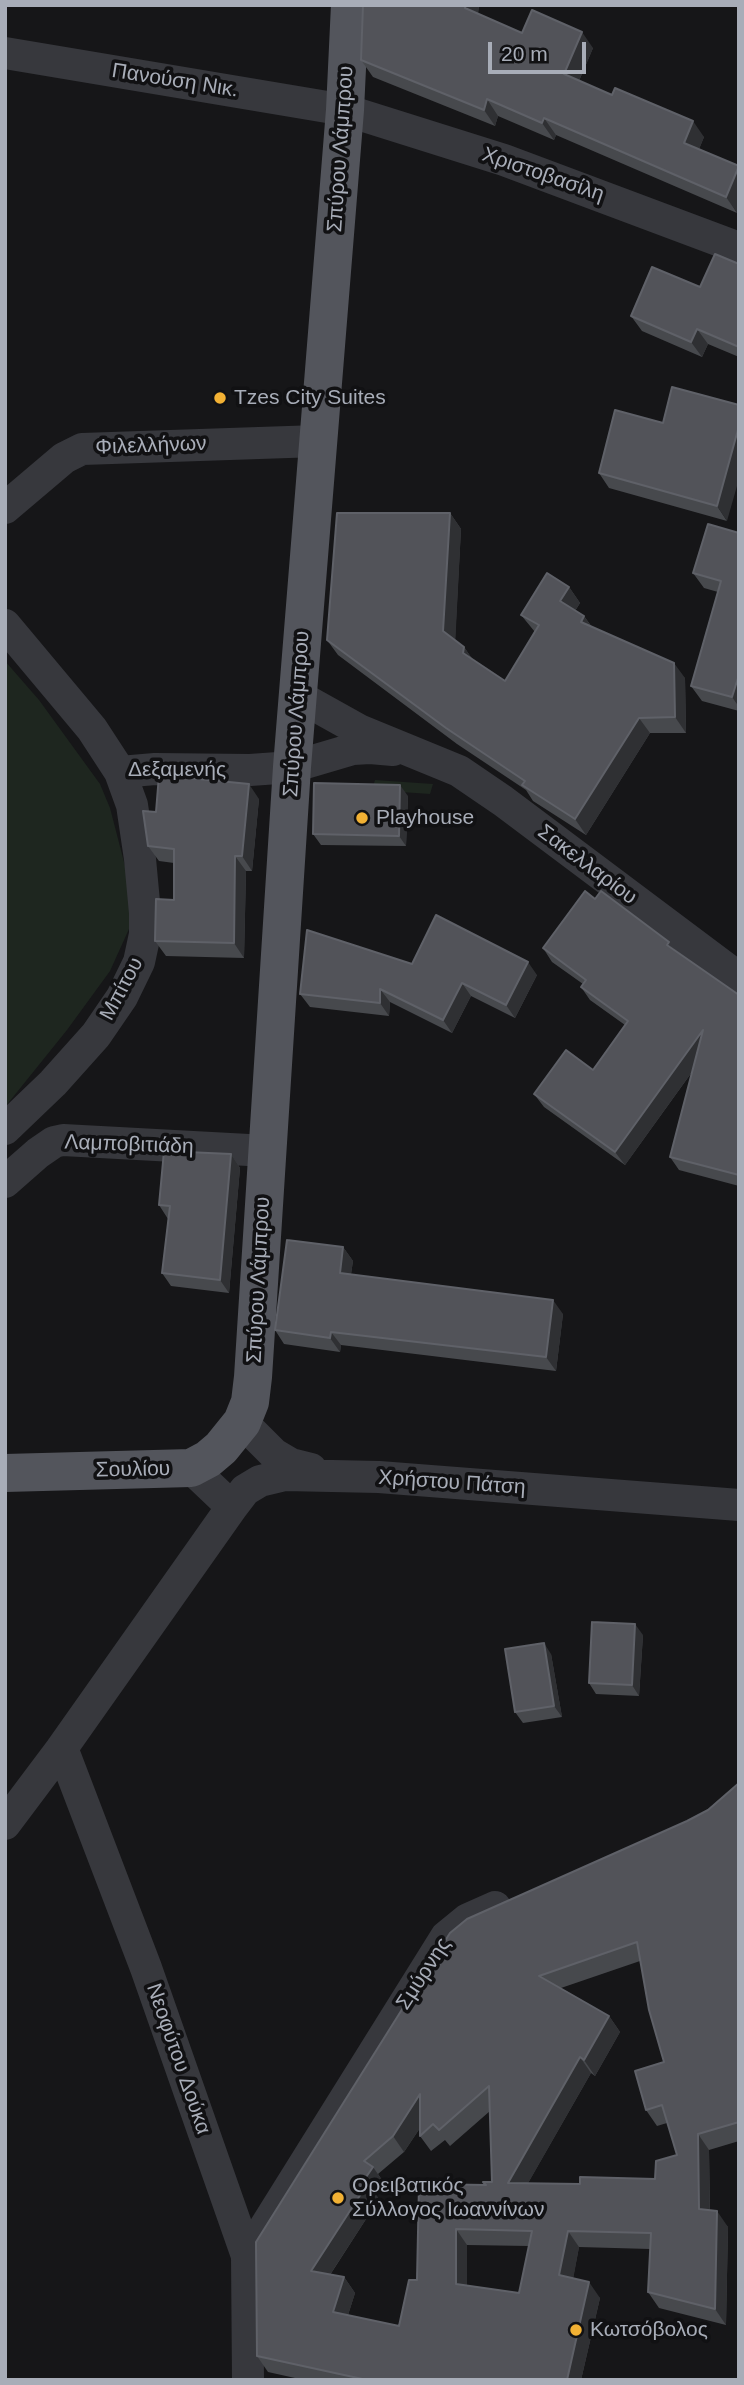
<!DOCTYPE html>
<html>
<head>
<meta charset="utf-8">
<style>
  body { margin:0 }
  #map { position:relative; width:744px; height:2385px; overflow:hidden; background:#161618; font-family:Arial,sans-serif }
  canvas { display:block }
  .frame { position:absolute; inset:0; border:7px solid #a8adb8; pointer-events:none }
  .scale { position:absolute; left:488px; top:42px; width:98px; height:32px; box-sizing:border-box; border:4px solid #a8adb8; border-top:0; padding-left:9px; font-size:21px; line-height:24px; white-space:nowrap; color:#a8adb8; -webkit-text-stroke:5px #111113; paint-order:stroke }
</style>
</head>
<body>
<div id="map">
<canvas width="744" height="2385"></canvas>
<div class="frame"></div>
<div class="scale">20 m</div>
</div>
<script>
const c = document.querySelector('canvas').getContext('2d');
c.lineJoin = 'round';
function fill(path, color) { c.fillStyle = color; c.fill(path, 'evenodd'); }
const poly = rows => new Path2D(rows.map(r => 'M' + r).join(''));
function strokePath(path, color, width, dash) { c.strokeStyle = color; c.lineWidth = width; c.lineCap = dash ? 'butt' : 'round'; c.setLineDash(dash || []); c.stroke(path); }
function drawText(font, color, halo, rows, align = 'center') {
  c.font = font + ' Arial,sans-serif'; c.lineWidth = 7; c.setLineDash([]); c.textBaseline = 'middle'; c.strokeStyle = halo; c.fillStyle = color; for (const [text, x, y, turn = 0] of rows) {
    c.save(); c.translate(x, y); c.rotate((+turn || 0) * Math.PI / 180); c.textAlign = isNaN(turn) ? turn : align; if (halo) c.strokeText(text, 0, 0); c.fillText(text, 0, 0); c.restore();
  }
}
fill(poly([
  [5,661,39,700,100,784,110,808,131,889,129,929,110,971,67,1030,5,1107],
  [375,780,433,784,430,794,372,790]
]), '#1e261f');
strokePath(poly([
  [5,53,345,110,504,160,739,248],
  [5,508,64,458,82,449,318,441],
  [5,625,92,729,120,772,155,769,250,770,292,767,353,749,370,748,393,750],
  [298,696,359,730,459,771,503,801,739,978],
  [5,1129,53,1083,96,1035,122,997,139,962,145,934,145,913,140,859,132,805,120,772],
  [5,1182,38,1153,54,1142,63,1140,267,1151],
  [242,1422,274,1454,291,1464,311,1469],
  [191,1468,232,1507],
  [62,1748,146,1968,247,2256,248,2380],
  [5,1824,62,1748,232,1507,245,1490,260,1481,285,1475,379,1477,739,1505],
  [247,2256,446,1937,468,1919,495,1907]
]), '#37383d', 32);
strokePath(poly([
  [5,1473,191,1468,208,1459,221,1448,242,1422,250,1402,253,1377,292,767,345,110,350,5]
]), '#53555c', 38);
fill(poly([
  [363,5,479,5,478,14,522,33,593,48,579,81,704,137,699,149,737,213,556,135,554,140,498,116,495,126,373,77,361,60],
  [739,264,739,357,708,344,702,357,642,331,631,316,700,287],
  [663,423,727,521,609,488,599,473],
  [450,513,461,529,455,640,464,647,473,660,505,681,535,632,521,615,569,587,580,603,575,611,584,616,592,627,685,678,686,733,650,733,586,835,533,801,526,790,457,744,338,655,327,640],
  [739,533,739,711,702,701,691,686,718,592,704,588,693,573],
  [408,796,406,846,321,845,313,834],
  [259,799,252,871,246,871,244,958,166,956,155,941,174,900,174,863,159,861,148,846,156,812],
  [595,899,675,951,739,995,739,1186,679,1170,670,1157,692,1072,625,1165,544,1107,534,1094,593,1070,625,1025,590,1000,581,987,583,984,552,962,543,948],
  [412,964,537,975,515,1018,471,996,452,1033,390,1002,389,1016,310,1007,300,994],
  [231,1154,240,1168,229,1293,171,1286,162,1273,168,1219,159,1205],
  [343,1247,353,1261,351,1274,563,1314,556,1371,341,1345,340,1352,284,1344,275,1330],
  [643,1635,639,1696,596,1694,589,1683],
  [551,1654,562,1717,523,1723,515,1712],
  [739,1783,739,2141,709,2150,710,2210,728,2227,726,2325,659,2308,648,2292,650,2249,579,2247,573,2278,600,2298,581,2380,304,2380,268,2372,257,2356,256,2242,687,1821,708,1810],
  [640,1961,664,2062,646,2110,657,2126,667,2123,677,2155,655,2179,580,2184,528,2183,591,2073,595,2076,620,2032,609,2016,561,1988],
  [490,2111,492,2182,485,2185,417,2280,399,2326,348,2315,355,2293,344,2277,330,2275,379,2199,376,2195,384,2183,378,2174,404,2152,420,2128,420,2136,431,2151,445,2140,450,2146],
  [467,2245,529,2246,519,2293,467,2286]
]), '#47494d');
fill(poly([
  [465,5,479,5,476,25,465,8],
  [582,32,593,48,575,90,564,74],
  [487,99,498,116,495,126,484,110],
  [544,118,556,135,554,140,542,123],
  [693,121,704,137,695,159,684,143],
  [739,167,739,209,737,213,726,197],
  [697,329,708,344,702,357,691,342],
  [739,426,739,479,727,521,717,506],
  [450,513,461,529,455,647,443,631],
  [569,587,580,603,571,617,560,601],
  [584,616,595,632,581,622],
  [464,647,475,663,463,653],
  [674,663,685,678,686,733,675,717],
  [738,678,739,680,739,707,732,697],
  [639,718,650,733,586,835,575,819],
  [249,784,259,799,252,871,242,856],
  [400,785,408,796,406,846,399,836],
  [235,856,246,871,244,958,234,943],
  [528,962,537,975,515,1018,506,1005],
  [462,983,471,996,452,1033,443,1020],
  [380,989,390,1002,389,1016,380,1003],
  [703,1030,712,1044,625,1165,615,1152],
  [231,1154,240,1168,229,1293,220,1280],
  [343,1247,353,1261,349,1287,340,1273],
  [553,1300,563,1314,556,1371,546,1357],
  [331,1332,341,1345,340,1352,330,1338],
  [635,1624,643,1635,639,1696,632,1685],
  [544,1643,551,1654,562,1717,554,1706],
  [609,2016,620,2032,595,2076,584,2060],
  [580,2057,591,2073,519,2199,508,2183],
  [420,2094,432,2110,404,2152,393,2136],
  [698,2134,709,2150,710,2225,699,2209],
  [373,2167,384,2183,376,2195,379,2199,322,2287,311,2271,362,2183],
  [717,2211,728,2227,726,2325,715,2309],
  [456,2229,467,2245,467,2300,456,2284],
  [568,2231,579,2247,571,2291,559,2275],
  [344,2277,355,2293,344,2328,333,2312],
  [589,2282,600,2298,581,2380,567,2380]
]), '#2f3033');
const building = poly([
  [363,5,465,5,465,8,522,33,532,10,582,32,564,74,612,95,615,88,693,121,684,143,739,166,726,197,544,118,542,123,487,99,484,110,361,60,363,5],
  [715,254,739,264,739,347,697,329,691,342,631,316,652,267,700,287,715,254],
  [672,387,739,405,739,426,717,506,599,473,615,410,663,423,672,387],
  [337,513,450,513,443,631,464,647,463,653,505,681,539,625,521,615,547,573,569,587,560,601,584,616,581,622,674,663,675,717,639,718,575,819,522,785,525,781,446,728,327,640,337,513],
  [708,524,739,533,739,679,738,678,732,697,691,686,721,581,693,573,708,524],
  [159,775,249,784,242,856,235,856,234,943,155,941,156,899,174,900,174,849,148,846,143,811,156,812,159,775],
  [314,783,400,785,399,836,313,834,314,783],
  [585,891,595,899,601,891,669,942,667,945,739,995,739,1175,670,1157,703,1030,615,1152,534,1094,566,1050,593,1070,628,1021,581,987,586,980,543,948,585,891],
  [436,915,528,962,506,1005,462,983,443,1020,380,989,380,1003,300,994,307,930,412,964,436,915],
  [164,1151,231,1154,220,1280,162,1273,170,1206,159,1205,164,1151],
  [287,1240,343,1247,340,1273,553,1300,546,1357,331,1332,330,1338,275,1330,287,1240],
  [592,1622,635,1624,632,1685,589,1683,592,1622],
  [544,1643,554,1706,515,1712,505,1649,544,1643],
  [739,1783,739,2122,698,2134,699,2209,717,2211,715,2309,648,2292,651,2233,568,2231,559,2275,589,2282,567,2380,367,2380,257,2356,256,2242,450,1933,467,1919,687,1821,708,1810,739,1783],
  [637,1942,649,2010,664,2062,635,2071,646,2110,662,2105,677,2155,656,2161,655,2179,580,2177,580,2184,508,2183,580,2057,584,2060,609,2016,539,1976,637,1942],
  [489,2086,492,2182,483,2182,486,2185,419,2184,417,2280,409,2280,399,2326,333,2312,344,2277,311,2271,368,2183,362,2183,373,2167,364,2161,393,2136,420,2094,420,2136,433,2124,439,2130,489,2086],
  [456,2229,532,2231,519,2293,456,2284,456,2229]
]);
fill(building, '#525359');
strokePath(building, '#5f6168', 2);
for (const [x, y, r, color] of [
  [220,398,7,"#f2b134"],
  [362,818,7,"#f2b134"],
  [338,2198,7,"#f2b134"],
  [576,2330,7,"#f2b134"]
]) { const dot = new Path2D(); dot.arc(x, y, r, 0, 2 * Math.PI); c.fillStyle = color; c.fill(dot); strokePath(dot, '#111113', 2.5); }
drawText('21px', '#a8adb8', '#111113', [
  ["Πανούση Νικ.",175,81,9],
  ["Σπύρου Λάμπρου",341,149,-86],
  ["Χριστοβασίλη",543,175,19],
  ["Φιλελλήνων",151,446,-2],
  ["Σπύρου Λάμπρου",297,714,-86],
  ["Δεξαμενής",177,770],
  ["Σακελλαρίου",587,865,37],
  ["Μπίτου",122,989,-62],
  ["Λαμποβιτιάδη",129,1145,2],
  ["Σπύρου Λάμπρου",259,1280,-87],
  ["Σουλίου",133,1470,-1],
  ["Χρήστου Πάτση",452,1483,4],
  ["Σμύρνης",424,1974,-57],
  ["Νεοφύτου Δούκα",178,2059,71]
]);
drawText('21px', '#a8adb8', '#111113', [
  ["Tzes City Suites",234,398],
  ["Playhouse",376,818],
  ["Ορειβατικός",352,2186],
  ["Σύλλογος Ιωαννίνων",352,2210],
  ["Κωτσόβολος",590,2330]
], 'left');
</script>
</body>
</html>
